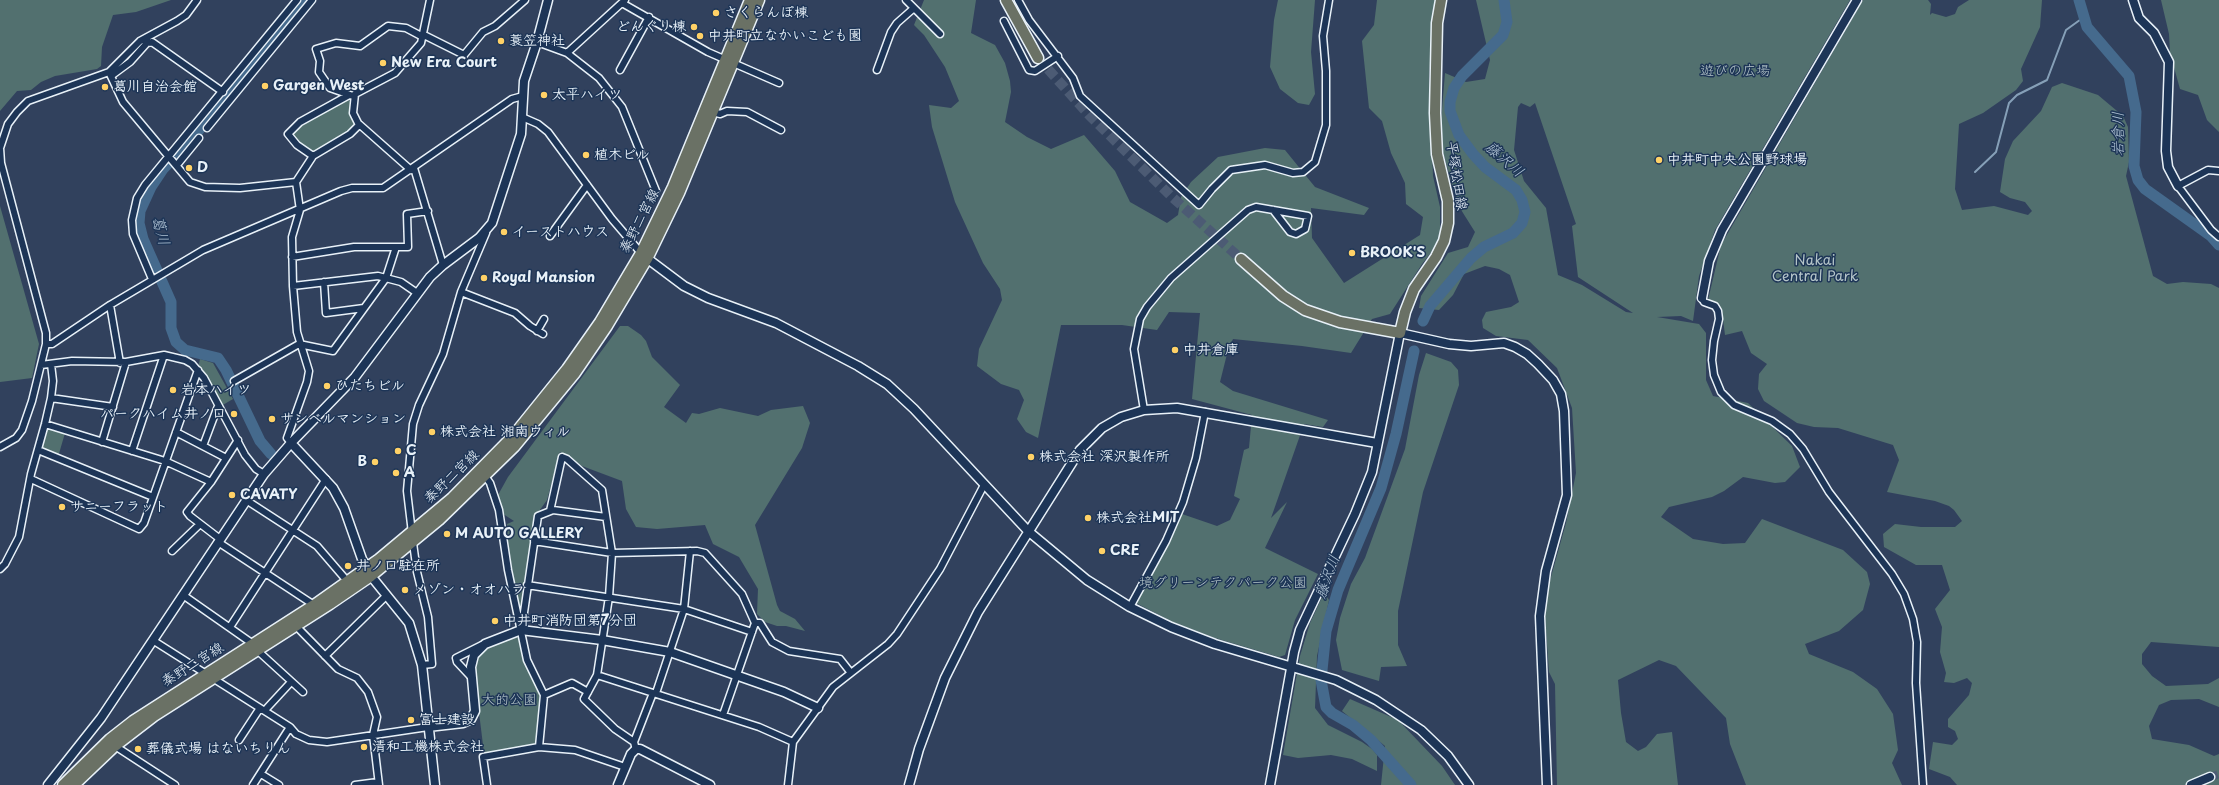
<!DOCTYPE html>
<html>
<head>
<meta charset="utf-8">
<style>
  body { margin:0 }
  canvas { display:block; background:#31415d }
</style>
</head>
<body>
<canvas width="2219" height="785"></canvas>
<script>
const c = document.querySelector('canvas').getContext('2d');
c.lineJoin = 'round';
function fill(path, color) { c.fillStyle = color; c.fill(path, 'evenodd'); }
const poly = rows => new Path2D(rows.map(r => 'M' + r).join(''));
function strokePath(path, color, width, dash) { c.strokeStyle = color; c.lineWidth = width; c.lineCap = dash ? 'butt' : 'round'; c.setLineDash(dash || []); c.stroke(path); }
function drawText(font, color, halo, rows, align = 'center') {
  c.font = font + ' "Playpen Sans","Klee One",sans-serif'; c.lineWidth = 3; c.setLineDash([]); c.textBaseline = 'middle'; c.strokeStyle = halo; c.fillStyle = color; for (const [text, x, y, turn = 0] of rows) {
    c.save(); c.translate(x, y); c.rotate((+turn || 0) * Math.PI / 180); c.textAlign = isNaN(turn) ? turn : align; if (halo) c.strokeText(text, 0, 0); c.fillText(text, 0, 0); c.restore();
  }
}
fill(poly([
  [0,0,171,0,136,12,113,15,102,47,101,66,97,69,55,76,41,82,31,90,17,91,0,111],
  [924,0,976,0,971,33,995,45,1005,63,1010,81,1011,92,1005,122,1027,137,1051,149,1084,135,1115,171,1130,202,1167,223,1178,215,1181,197,1191,182,1218,157,1265,148,1285,150,1315,187,1369,208,1364,215,1311,208,1312,238,1344,283,1420,235,1423,217,1406,204,1405,183,1391,153,1382,121,1369,108,1362,41,1374,25,1377,0,1435,0,1429,77,1433,176,1440,207,1440,241,1422,264,1390,314,1372,319,1351,353,1302,346,1233,339,1228,350,1220,382,1233,391,1328,420,1323,427,1304,424,1271,518,1287,502,1265,548,1318,574,1295,620,1285,655,1279,657,1215,638,1173,622,1136,603,1182,514,1217,526,1230,520,1240,499,1234,496,1244,450,1249,448,1252,415,1192,399,1200,313,1169,312,1157,330,1122,325,1061,325,1038,438,1026,432,1017,419,1024,400,1019,390,1001,384,977,366,979,349,1002,300,1000,289,983,263,955,202,932,127,929,105,951,108,959,101,945,67,924,35,914,25],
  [1278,0,1315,0,1311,52,1315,94,1309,105,1298,103,1280,89,1270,67,1274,20],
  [1476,0,1850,0,1715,230,1699,276,1693,321,1681,316,1657,317,1699,324,1706,333,1706,380,1713,396,1748,403,1792,446,1800,467,1785,482,1775,483,1743,477,1724,491,1712,497,1669,507,1661,517,1693,539,1723,544,1745,543,1762,519,1843,550,1867,572,1870,584,1863,610,1839,631,1805,644,1809,654,1853,672,1877,689,1893,714,1898,750,1892,763,1902,785,1746,785,1730,744,1726,718,1676,666,1659,660,1618,680,1621,713,1626,742,1638,751,1646,747,1657,734,1672,732,1678,785,1557,785,1555,684,1549,672,1544,602,1566,523,1576,473,1572,408,1557,368,1528,340,1496,336,1483,328,1482,320,1486,312,1511,307,1519,302,1510,275,1499,269,1485,266,1464,274,1453,295,1439,310,1419,308,1421,296,1448,253,1468,247,1475,232,1458,205,1442,149,1441,121,1445,73,1466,82,1485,79,1490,60],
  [1521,103,1530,107,1535,103,1576,224,1572,226,1578,277,1633,313,1626,312,1582,285,1558,275,1546,208,1524,181,1514,150,1518,107],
  [1863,0,1928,0,1931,4,1930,15,1932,13,1946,17,1955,14,1958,7,1969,0,2042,0,2040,27,2021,69,2023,81,2016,90,1983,113,1959,124,1955,189,1962,210,1994,206,2028,215,2032,211,2025,202,2010,198,2000,192,2005,159,2013,141,2041,111,2052,87,2062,83,2098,95,2123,116,2128,127,2129,162,2126,176,2153,276,2167,284,2183,282,2211,284,2219,288,2219,647,2151,642,2142,654,2142,664,2152,676,2166,686,2208,684,2219,678,2219,707,2199,699,2171,700,2159,705,2149,726,2152,739,2189,745,2214,756,2219,754,2219,785,1957,785,1950,777,1929,769,1933,742,1952,745,1958,739,1955,731,1948,727,1948,719,1969,695,1972,683,1967,678,1954,683,1944,682,1946,673,1940,652,1942,627,1935,609,1950,590,1942,565,1916,565,1884,547,1883,534,1895,524,1921,527,1955,527,1962,521,1954,510,1949,506,1935,501,1887,492,1899,460,1893,445,1838,428,1814,427,1797,423,1764,401,1758,389,1759,374,1767,364,1751,353,1742,331,1725,335,1722,311,1713,302,1708,300,1721,245],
  [2161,0,2219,0,2219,132,2207,120,2198,95,2180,89,2170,53,2169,34],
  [345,99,351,101,351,117,356,123,355,125,340,137,314,152,310,152,299,144,292,135,292,132],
  [0,206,39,344,32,378,0,382],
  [620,326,628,326,641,335,646,341,652,357,680,385,664,407,686,423,692,413,699,414,720,408,758,416,771,410,803,406,810,423,802,448,755,525,777,605,780,611,795,619,805,631,786,626,777,626,765,622,757,614,758,589,739,557,713,544,705,525,657,529,636,527,626,509,622,481,582,466,560,452,547,500,537,514,520,614,508,544,507,524,514,521,497,510,498,495,508,477],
  [1426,353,1451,362,1458,370,1459,385,1423,492,1398,611,1398,645,1407,666,1381,667,1379,681,1342,670,1336,640,1340,618,1351,584,1365,558,1405,449,1419,375],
  [200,359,213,363,233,399,221,406,198,367],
  [49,428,65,433,58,457,42,451,41,447,45,430],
  [1324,593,1329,600,1317,656,1315,708,1328,725,1362,742,1372,749,1377,755,1377,771,1352,759,1331,755,1298,758,1283,755,1300,656,1310,623],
  [514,635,520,640,525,664,541,697,537,742,533,745,484,753,474,672,477,658,485,648],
  [1350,699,1398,720,1442,766,1455,785,1381,785,1385,746,1342,711]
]), '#52706f');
strokePath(poly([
  [1975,172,1996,152,2009,103,2017,95,2047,80,2066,30,2084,17]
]), '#86a0b8', 2);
strokePath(poly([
  [2079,0,2087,27,2129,76,2136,112,2134,166,2138,180,2145,189,2211,236,2219,245],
  [1423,321,1430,306,1471,258,1484,247,1513,233,1522,223,1525,212,1522,200,1516,190,1485,167,1473,154,1459,135,1450,111,1450,102,1454,88,1462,76,1503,35,1507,22,1504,0],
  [271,454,260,441,226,370,218,358,185,350,176,342,171,328,171,302,143,239,139,223,140,211,151,187,163,169,194,136,304,0],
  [1411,785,1371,740,1353,725,1332,713,1326,707,1321,680,1326,631,1338,590,1381,488,1396,434,1414,351]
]), '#456a8d', 11);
strokePath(poly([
  [2210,777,2219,774]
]), '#4c5b74', 8, [8, 4]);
strokePath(poly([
  [1038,58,1090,116,1171,196,1241,259]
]), '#4c5b74', 10, [10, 5]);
const minor = poly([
  [906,0,940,34],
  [1018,0,1029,20,1073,78,1080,96,1199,205,1212,189,1231,170,1265,165,1293,173,1303,172,1315,162,1326,125,1326,71,1323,36,1329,0],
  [622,3,708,52,779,83],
  [1004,21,1029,70,1035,71,1058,56],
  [424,35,464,55,483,32,495,26,525,0],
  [537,42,567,53,599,78,622,107,656,191],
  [567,53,625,0],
  [620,70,649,17],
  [877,70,891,32,897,23,914,8],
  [109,72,123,102,190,182,205,187,240,188,296,182],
  [111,76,130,62,147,43,152,42,223,92],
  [353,96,330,88,319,72,320,61,316,49,336,43,360,46,388,26,406,28,423,37],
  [713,112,720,114,727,111,747,112,781,130],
  [522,117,538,124,548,132,612,219,641,253],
  [359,124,411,170],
  [207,128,312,0],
  [313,156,297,145,288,134,300,122,349,95],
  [177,165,199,138],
  [414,168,443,265],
  [2219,171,2208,170,2178,186,2211,230,2219,237],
  [550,236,587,185],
  [292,257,354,247,408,247,407,214,428,211],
  [152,279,133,234,132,220,137,198,145,185,297,0],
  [324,282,326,313,364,308],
  [293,286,378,276,401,282,417,293],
  [461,292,515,313,530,326,543,334],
  [1702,298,1704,302,1715,306,1718,311,1719,319,1714,341,1712,360,1714,375,1721,392,1734,405,1772,421,1790,434,1803,449,1829,492,1892,574,1904,594,1913,619,1917,642,1916,683,1923,785],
  [110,305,120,363],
  [537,331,544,319],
  [46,344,52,344,110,305,203,250,341,191,352,188,383,188,512,99,523,96],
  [41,365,72,361,126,362,164,355,185,360,192,364,204,378,245,455,256,469,264,474],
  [234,381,299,344,333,351,386,278,396,247],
  [51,398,113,407],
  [1144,410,1134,349,1140,319,1147,307,1171,278,1248,210,1256,207,1308,216,1305,229,1296,234,1290,232,1273,210],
  [45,424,165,461,211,482],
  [176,432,226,458],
  [102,442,126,362],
  [291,443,287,438,307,382,309,371,297,332,293,286,292,237,300,210,296,182,313,156,350,134,359,125,353,113,355,94,395,73,421,43,430,0],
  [203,446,218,406],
  [0,447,16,438,22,430,32,401,46,344,46,333,1,163,0,148,8,124,17,112,28,101,109,72,140,41,177,21,186,15,197,0],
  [38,450,153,497],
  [132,451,164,355],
  [485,476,490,483,499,510,508,570,527,660,544,695,539,747],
  [31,479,139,529,144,523,198,370],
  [246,500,317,546,348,582],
  [550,511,562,457,567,459,602,490,612,553,609,597,597,675,584,699,615,729,634,742],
  [412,533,407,491,413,424,419,405,443,354,461,292,486,233],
  [220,539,190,516,187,512,211,482,238,440],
  [534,541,612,553,697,551,705,553,742,594,755,623,723,715],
  [218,542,314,605],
  [413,543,417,572,428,617,432,664,422,665],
  [172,551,200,524],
  [0,569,5,564,19,537,31,474,45,424,51,398,53,381,51,364],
  [527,585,684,609,752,632],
  [183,595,253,644],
  [1130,607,1166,541,1183,502,1196,458,1205,412],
  [755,623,760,623,772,642,789,651,840,659,851,673],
  [296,626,338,669,357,678,368,692,377,717,373,735,379,785],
  [522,626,538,516,553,510,606,517],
  [230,627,326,479],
  [154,641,290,727,296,734,309,740,327,742,428,727],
  [258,651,303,692],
  [325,656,386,596],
  [597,675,759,727,793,742],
  [471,677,457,662,456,658,482,645],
  [656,693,684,609,690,551],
  [544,695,572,683,588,692],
  [267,708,291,682],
  [239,740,260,708],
  [115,746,175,785],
  [635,746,634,742,653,693],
  [261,774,279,785],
  [253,785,290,727],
  [355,785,378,782],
  [487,785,483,757,539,747,575,750,625,767],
  [788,785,793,742,833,687,888,644,897,634,940,569,984,485]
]);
const tertiary = poly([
  [2133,0,2139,18,2154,33,2169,62,2166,151,2168,167,2178,186],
  [644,256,684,286,708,298,776,323,858,366,887,384,914,409,1028,531,1087,580,1130,607,1171,627,1215,644,1336,680,1376,700,1421,730,1448,756,1469,785],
  [1702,298,1709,261,1722,230,1857,0],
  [291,443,333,488,344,508,362,559,371,576,409,623,422,665,435,785],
  [428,727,463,723,471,719,475,711,471,667,474,655,485,644,521,630,602,640,670,652,784,692,818,708],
  [48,785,101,718,264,474,291,443,355,377,430,277,443,265,479,238,492,223,521,134,524,81,537,42,548,0],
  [618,785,631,754,636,749,640,749,710,785],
  [909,785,919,749,945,678,978,612,1080,450,1102,428,1121,417,1144,410,1177,408,1377,443],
  [1270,785,1294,652,1300,630,1355,514,1372,472,1400,333,1449,344,1471,346,1504,343,1515,347,1527,354,1538,364,1553,380,1561,394,1564,411,1567,495,1546,571,1540,616,1547,785],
  [2191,785,2210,777]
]);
const primary = poly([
  [1006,0,1038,58],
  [1241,259,1283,296,1305,310,1340,322,1400,333,1405,312,1414,289,1436,257,1444,241,1448,223,1448,201,1437,154,1435,113,1437,23,1441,0],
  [63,785,110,739,133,721,314,605,379,559,452,498,513,436,567,369,600,322,641,253,673,187,750,0],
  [74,785,115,746,154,716,330,604,371,576,439,520,514,447,575,373,607,326,647,259,679,193,759,0]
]);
strokePath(minor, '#e8f1f8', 9);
strokePath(tertiary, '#e8f1f8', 11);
strokePath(primary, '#e8f1f8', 13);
strokePath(minor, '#1d3557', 6);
strokePath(tertiary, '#1d3557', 8);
strokePath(primary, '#6a7165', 10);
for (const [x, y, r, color] of [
  [716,13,4,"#ffd166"],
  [694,27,4,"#ffd166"],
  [700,36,4,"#ffd166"],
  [501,41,4,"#ffd166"],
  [383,63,4,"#ffd166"],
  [265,86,4,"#ffd166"],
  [105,87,4,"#ffd166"],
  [544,95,4,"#ffd166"],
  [586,155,4,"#ffd166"],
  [1659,160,4,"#ffd166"],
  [189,168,4,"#ffd166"],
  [504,232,4,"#ffd166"],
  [1352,253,4,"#ffd166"],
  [484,278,4,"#ffd166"],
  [1175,350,4,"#ffd166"],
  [327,386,4,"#ffd166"],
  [173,390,4,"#ffd166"],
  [234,414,4,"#ffd166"],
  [272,419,4,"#ffd166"],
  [432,432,4,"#ffd166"],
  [398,451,4,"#ffd166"],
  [1031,457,4,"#ffd166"],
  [375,462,4,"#ffd166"],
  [396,473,4,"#ffd166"],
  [232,495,4,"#ffd166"],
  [62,507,4,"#ffd166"],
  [1088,518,4,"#ffd166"],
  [447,534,4,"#ffd166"],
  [1102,551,4,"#ffd166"],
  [348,566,4,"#ffd166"],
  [405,590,4,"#ffd166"],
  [495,621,4,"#ffd166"],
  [411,720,4,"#ffd166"],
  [364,747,4,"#ffd166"],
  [138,749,4,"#ffd166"]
]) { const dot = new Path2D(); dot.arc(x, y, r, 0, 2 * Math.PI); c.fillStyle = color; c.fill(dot); strokePath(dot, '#1d3557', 1.5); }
drawText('bold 14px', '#e8f1f8', '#1d3557', [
  ["さくらんぼ棟",724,13],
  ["どんぐり棟",686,27,"right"],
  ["中井町立なかいこども園",708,36],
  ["蓑笠神社",509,41],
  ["New Era Court",391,63],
  ["Gargen West",273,86],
  ["葛川自治会館",113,87],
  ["太平ハイツ",552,95],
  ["植木ビル",594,155],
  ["中井町中央公園野球場",1667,160],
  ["D",197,168],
  ["イーストハウス",512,232],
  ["BROOK'S",1360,253],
  ["Royal Mansion",492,278],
  ["中井倉庫",1183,350],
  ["ひたちビル",335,386],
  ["岩本ハイツ",181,390],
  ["パークハイム井ノ口",226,414,"right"],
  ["サンベルマンション",280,419],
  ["株式会社 湘南ウィル",440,432],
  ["C",406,451],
  ["株式会社 深沢製作所",1039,457],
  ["B",367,462,"right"],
  ["A",404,473],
  ["CAVATY",240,495],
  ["サニーフラット",70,507],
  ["株式会社MIT",1096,518],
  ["M AUTO GALLERY",455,534],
  ["CRE",1110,551],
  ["井ノ口駐在所",356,566],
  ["メゾン・オオハラ",413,590],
  ["中井町消防団第7分団",503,621],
  ["富士建設",419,720],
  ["清和工機株式会社",372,747],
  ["葬儀式場 はないちりん",146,749]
], 'left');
drawText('14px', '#b4c4c8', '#1d3557', [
  ["遊びの広場",1735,71],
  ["Nakai",1815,261],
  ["Central Park",1815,277],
  ["境グリーンテクパーク公園",1223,583],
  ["大的公園",509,700]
]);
drawText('14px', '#e8f1f8', '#1d3557', [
  ["平塚松田線",1456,176,81],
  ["秦野二宮線",640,221,-63],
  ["秦野二宮線",452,477,-44],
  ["秦野二宮線",193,665,-32]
]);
drawText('italic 15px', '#afc2d3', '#1d3557', [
  ["岩倉川",2119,134,-90],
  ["藤沢川",1504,160,41],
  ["葛川",160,231,75],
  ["藤沢川",1328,577,-70]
]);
</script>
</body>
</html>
